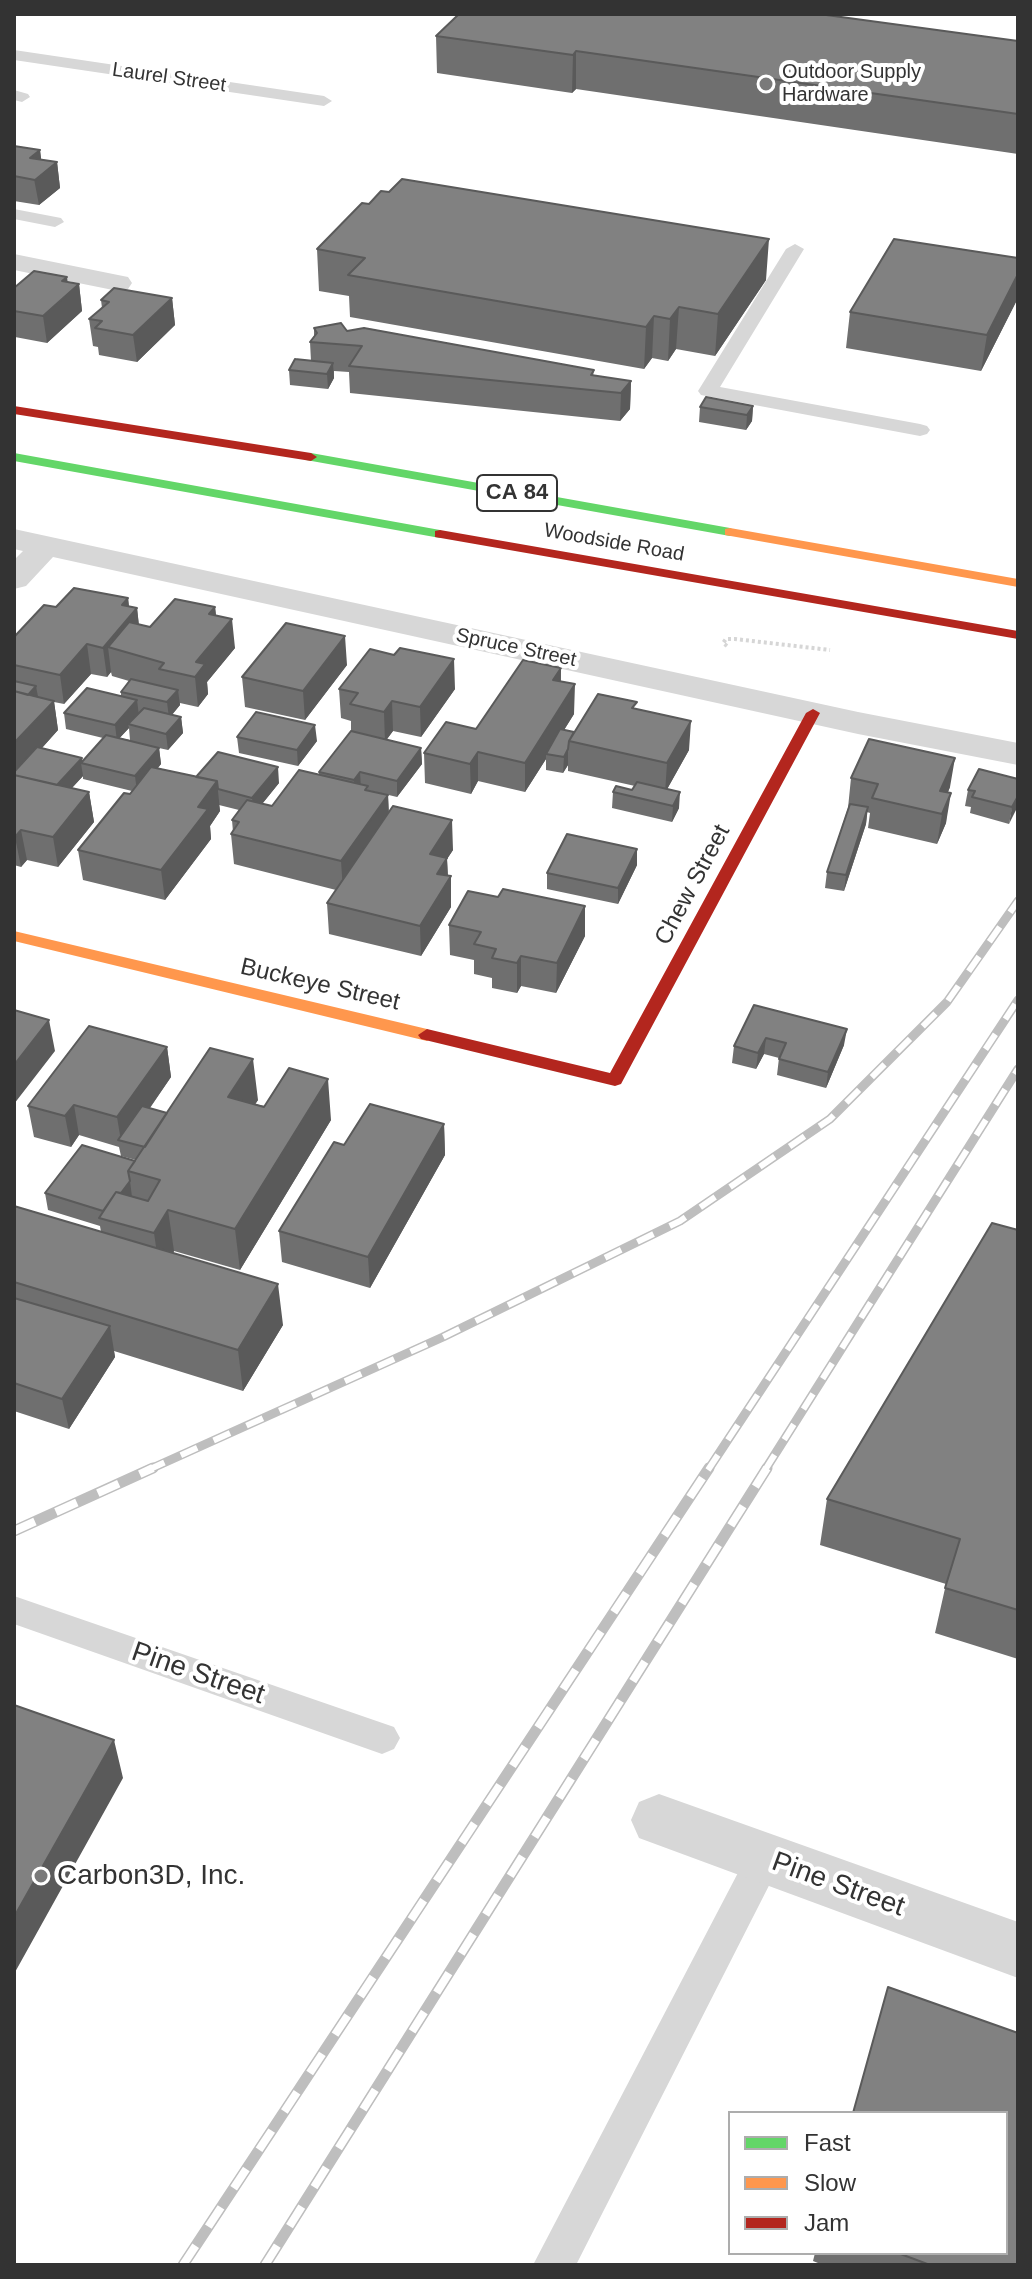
<!DOCTYPE html>
<html>
<head>
<meta charset="utf-8">
<style>
  body { margin:0 }
  #map { position:relative; width:1032px; height:2279px; overflow:hidden; background:#fff; font-family:Arial,sans-serif }
  canvas { display:block }
  .frame { position:absolute; inset:0; border:16px solid #333; pointer-events:none }
  .legend { position:absolute; left:728px; top:2111px; width:280px; height:144px; box-sizing:border-box; background:#fff; border:2px solid #adadad; margin:0; padding:10px 14px; list-style:none; font-size:24px; color:#333 }
  .legend li { display:flex; align-items:center; gap:16px; height:40px }
  .legend b { width:40px; border:2px solid #adadad }
</style>
</head>
<body>
<div id="map">
<canvas width="1032" height="2279"></canvas>
<div class="frame"></div>
<ul class="legend">
<li><b style="height:10px;background:#63d668"></b>Fast</li>
<li><b style="height:10px;background:#ff974d"></b>Slow</li>
<li><b style="height:10px;background:#b3261e"></b>Jam</li>
</ul>
</div>
<script>
const c = document.querySelector('canvas').getContext('2d');
c.lineJoin = 'round';
const poly = rows => new Path2D(rows.map(r => 'M' + r).join(''));
function strokePath(path, color, width, dash) { c.strokeStyle = color; c.lineWidth = width; c.lineCap = dash ? 'butt' : 'round'; c.setLineDash(dash || []); c.stroke(path); }
function fill(path, color) { c.fillStyle = color; c.fill(path, 'evenodd'); }
function drawText(font, color, halo, rows, align = 'center') {
  c.font = font + ' Arial,sans-serif'; c.lineWidth = 8; c.setLineDash([]); c.textBaseline = 'middle'; c.strokeStyle = halo; c.fillStyle = color; for (const [text, x, y, turn = 0] of rows) {
    c.save(); c.translate(x, y); c.rotate((+turn || 0) * Math.PI / 180); c.textAlign = isNaN(turn) ? turn : align; if (halo) c.strokeText(text, 0, 0); c.fillText(text, 0, 0); c.restore();
  }
}
strokePath(poly([
  [727,646,723,643,726,639,735,639,830,650]
]), '#d6d6d6', 4, [3, 3]);
fill(poly([
  [14,50,324,96,332,101,324,106,14,60,14,50],
  [14,90,28,94,30,97,22,102,14,100,14,90],
  [14,209,61,218,64,222,55,227,14,219,14,209],
  [795,244,804,249,720,387,920,424,927,426,930,430,927,434,920,436,701,395,698,391,786,249,795,244],
  [14,1596,394,1727,400,1738,394,1749,382,1754,14,1624,14,1596],
  [765,1841,778,1846,783,1858,576,2265,533,2265,752,1846,765,1841]
]), '#d7d7d7');
fill(poly([
  [14,254,118,275,128,277,132,283,128,289,118,291,14,270,14,254],
  [14,529,858,712,1018,743,1018,765,858,734,53,557,26,586,14,589,14,560,23,551,14,549,14,529],
  [659,1794,1018,1922,1018,1978,639,1838,631,1820,639,1802,659,1794]
]), '#d7d7d7');
fill(poly([
  [14,453,440,530,447,534,440,538,14,461,14,453],
  [311,453,730,528,737,532,730,536,306,460,305,457,311,453]
]), '#63d668');
fill(poly([
  [730,528,1018,579,1018,587,725,535,725,529,730,528],
  [14,931,427,1029,436,1035,427,1041,14,941,14,931]
]), '#ff974d');
fill(poly([
  [14,406,311,453,317,457,311,461,14,414,14,406],
  [440,530,1018,631,1018,639,435,537,435,531,440,530],
  [813,709,820,713,621,1084,615,1086,421,1039,418,1035,427,1029,610,1073,806,713,813,709]
]), '#b3261e');
const railFar1 = poly([
  [148,1470,443,1337,680,1221,830,1119,947,1002,1018,901],
  [708,1470,1018,1000],
  [765,1470,1018,1069]
]);
const rail = poly([
  [14,1531,153,1468],
  [183,2265,709,1468],
  [265,2265,767,1468]
]);
strokePath(railFar1, '#bebebe', 9);
strokePath(rail, '#bebebe', 11);
strokePath(railFar1, '#fff', 6, [18]);
strokePath(rail, '#fff', 8, [23]);
fill(poly([
  [436,36,1018,41,1018,154,576,89,572,93,437,73],
  [14,146,40,150,41,160,57,162,60,188,39,205,14,201],
  [317,249,766,280,715,356,676,349,668,361,652,358,644,369,350,317,349,296,319,291],
  [1018,258,1018,298,981,371,846,348,850,312],
  [68,282,79,284,82,311,47,343,15,337,16,344,14,346,14,288],
  [172,298,175,325,137,362,99,355,98,347,93,346,89,319,102,308,101,300],
  [314,328,347,331,594,370,593,376,631,381,630,409,620,421,350,393,349,372,334,371,334,378,328,389,290,385,289,370,311,361,310,342,314,336],
  [753,406,752,421,746,430,699,422,700,407],
  [128,598,129,607,137,608,139,625,150,627,215,607,216,615,235,648,207,682,208,694,198,707,180,703,180,705,172,715,181,717,183,733,168,750,159,748,161,764,158,768,196,777,279,783,262,804,272,806,319,775,319,772,351,732,351,721,341,718,339,689,455,689,421,737,393,731,386,740,421,748,422,764,397,797,368,790,388,795,389,813,453,850,447,859,448,876,451,907,421,956,329,934,327,903,336,890,234,864,231,834,233,832,232,820,239,810,219,805,220,811,210,826,211,839,165,900,83,880,78,850,132,791,83,779,83,776,72,788,89,792,94,822,58,867,27,860,21,867,14,865,14,637,56,607],
  [111,672,112,676,129,681,121,692,121,696,64,713,66,729,103,738,82,761,82,758,42,748,58,730,54,702,64,704,91,674,107,677],
  [129,728,130,740,119,738],
  [347,665,305,720,245,707,242,677],
  [561,668,561,681,574,714,564,730,574,732,636,709,689,750,667,789,679,808,672,822,612,808,613,792,632,790,635,786,568,771,568,765,563,773,546,770,546,759,525,792,478,781,471,794,425,783,424,753,476,729],
  [237,737,317,741,298,766,239,753],
  [851,778,950,787,948,792,946,823,937,844,868,828,870,813,867,812,866,824,844,891,825,888,827,872,848,808],
  [1018,779,1009,824,970,813,971,807,965,806,968,790],
  [637,849,637,865,618,904,547,889,547,873],
  [449,925,585,936,556,993,521,986,517,993,492,988,492,978,474,974,474,960,450,955],
  [754,1005,844,1045,826,1088,777,1075,779,1058,764,1054,756,1069,732,1063,734,1046],
  [167,1047,171,1077,150,1108,167,1113,258,1100,255,1104,331,1120,240,1270,174,1251,173,1253,283,1325,243,1391,114,1351,115,1357,69,1429,14,1411,14,1206,101,1232,100,1226,48,1210,45,1193,136,1160,121,1156,119,1147,79,1135,71,1147,34,1137,28,1106],
  [444,1124,445,1155,370,1288,282,1262,279,1231,344,1145],
  [1018,1230,1018,1659,935,1633,946,1584,820,1545,827,1499],
  [815,2253,1006,2253,1018,2265,823,2265,813,2261]
]), '#6f6f6f');
fill(poly([
  [576,51,576,89,572,93,573,55],
  [40,150,43,173,57,162,60,188,39,205,30,158],
  [769,239,766,280,715,356,718,314],
  [1018,274,1018,298,981,371,987,335],
  [67,277,69,293,79,284,82,311,47,343,43,316,62,281],
  [172,298,175,325,137,362,133,335],
  [679,307,676,349,668,361,670,319],
  [654,316,652,358,644,369,646,327],
  [333,363,334,378,328,389,327,374],
  [631,381,630,409,620,421,621,393],
  [753,406,752,421,746,430,747,415],
  [128,598,130,616,137,608,140,637,108,647,111,672,107,677,103,648,122,605],
  [215,607,218,636,232,619,235,648,207,682,208,694,198,707,195,677,196,662,209,614],
  [345,636,347,665,305,720,303,691],
  [87,644,91,674,64,704,60,675],
  [454,659,455,689,421,737,420,707],
  [561,668,560,698,553,680],
  [575,684,574,714,549,754,546,754,546,759,525,792,525,763],
  [36,686,39,702,24,700],
  [178,690,180,705,169,718,167,702],
  [137,700,139,716,128,724,129,728,117,741,115,725],
  [54,701,58,730,14,779,14,743],
  [392,701,393,731,385,742,384,712],
  [181,717,183,733,168,750,166,734],
  [691,721,689,750,665,793,667,763],
  [315,725,317,741,298,766,297,750],
  [159,748,161,764,137,792,135,776],
  [421,748,422,764,397,797,397,781],
  [568,749,568,765,563,773,564,757],
  [478,752,478,781,471,794,470,764],
  [82,758,83,763,81,763,83,776,54,807,51,791],
  [955,758,950,787,939,813,940,791],
  [278,767,279,783,254,814,252,798],
  [360,772,361,788,355,796,354,780],
  [217,781,220,811,210,826,211,839,165,900,161,870,198,807],
  [89,792,94,822,58,867,53,837],
  [680,792,679,808,672,822,673,806],
  [951,793,946,823,937,844,942,814],
  [388,795,389,825,343,891,341,861],
  [1018,796,1018,806,1009,824,1012,807],
  [868,807,866,824,844,891,846,875],
  [452,820,453,850,447,859,448,881,451,876,451,907,421,956,420,926,430,854],
  [21,830,27,860,21,867,15,837],
  [637,849,637,865,618,904,618,888],
  [585,906,585,936,556,993,557,963],
  [521,956,521,986,517,993,517,963],
  [49,1020,55,1051,14,1104,14,1065],
  [847,1029,844,1045,826,1088,828,1072],
  [766,1038,764,1054,756,1069,758,1053],
  [167,1047,171,1077,126,1142,121,1141,117,1117],
  [253,1059,258,1100,233,1138,228,1097],
  [328,1079,331,1120,240,1270,235,1229],
  [74,1105,79,1135,71,1147,65,1116],
  [444,1124,445,1155,370,1288,368,1257],
  [130,1181,132,1197,107,1213],
  [168,1210,174,1251,160,1274,154,1233],
  [278,1284,283,1325,243,1391,238,1350],
  [110,1326,115,1357,69,1429,62,1399],
  [114,1740,123,1778,14,1974,14,1917]
]), '#5a5a5a');
const building = poly([
  [459,14,819,14,1018,41,1018,114,576,51,573,55,436,36,459,14],
  [14,146,40,150,30,158,57,162,35,180,14,176,14,146],
  [402,179,769,239,718,314,679,307,670,319,654,316,646,327,348,275,365,258,317,249,362,203,369,204,381,191,389,192,402,179],
  [894,239,1018,258,1018,274,987,335,850,312,894,239],
  [34,271,67,277,62,281,79,284,43,316,14,311,14,288,34,271],
  [114,288,172,298,133,335,95,328,102,321,89,319,109,302,101,300,114,288],
  [341,323,347,331,364,328,594,370,591,375,631,381,621,393,349,366,362,346,310,342,317,333,314,328,341,323],
  [295,359,333,363,327,374,289,370,295,359],
  [706,397,753,406,747,415,700,407,706,397],
  [74,588,128,598,122,605,137,608,103,648,87,644,60,675,14,665,14,637,44,605,56,607,74,588],
  [175,599,215,607,209,614,232,619,196,662,205,664,195,677,159,669,164,663,108,647,129,622,150,627,175,599],
  [286,623,345,636,303,691,242,677,286,623],
  [400,648,454,659,420,707,392,701,384,712,350,704,358,693,339,689,370,649,394,655,400,648],
  [523,660,561,668,553,680,575,684,525,763,478,752,470,764,424,753,446,722,476,729,523,660],
  [131,679,178,690,167,702,121,692,131,679],
  [14,681,36,686,28,695,14,691,14,681],
  [87,688,137,700,115,725,64,713,87,688],
  [14,691,54,701,14,743,14,691],
  [598,694,637,702,632,708,691,721,667,763,569,741,598,694],
  [144,708,181,717,166,734,128,724,144,708],
  [256,712,315,725,297,750,237,737,256,712],
  [560,729,574,732,569,741,568,749,564,757,546,754,560,729],
  [351,731,421,748,397,781,360,772,354,780,319,772,351,731],
  [106,735,159,748,135,776,81,763,106,735],
  [869,739,955,758,940,791,951,793,942,814,872,798,878,784,851,778,869,739],
  [37,747,82,758,57,785,14,775,14,772,37,747],
  [218,752,278,767,252,798,218,789,217,781,196,777,218,752],
  [151,767,217,781,198,807,208,809,161,870,78,850,124,793,130,794,151,767],
  [979,769,1018,779,1018,796,1012,807,972,797,975,791,968,790,979,769],
  [299,770,368,786,365,790,388,795,341,861,231,834,239,822,232,820,247,800,272,806,299,770],
  [14,775,89,792,53,837,21,830,15,837,14,837,14,775],
  [637,782,680,792,673,806,613,792,616,786,632,790,637,782],
  [850,804,868,807,846,875,827,872,850,804],
  [393,806,452,820,430,854,447,858,437,874,451,876,420,926,327,903,393,806],
  [567,834,637,849,618,888,547,873,567,834],
  [503,889,585,906,557,963,521,956,517,963,492,958,496,949,474,944,481,932,449,925,468,891,498,897,503,889],
  [754,1005,847,1029,828,1072,779,1059,786,1043,766,1038,758,1053,734,1046,754,1005],
  [14,1010,49,1020,14,1065,14,1010],
  [89,1026,167,1047,117,1117,74,1105,65,1116,28,1106,89,1026],
  [210,1048,253,1059,228,1097,264,1107,289,1068,328,1079,235,1229,168,1210,154,1233,99,1218,116,1192,148,1201,160,1180,128,1171,210,1048],
  [370,1104,444,1124,368,1257,279,1231,334,1142,344,1145,370,1104],
  [142,1106,167,1113,145,1147,118,1140,142,1106],
  [82,1145,135,1161,128,1171,130,1181,121,1193,116,1192,103,1211,45,1193,82,1145],
  [14,1206,278,1284,238,1350,14,1282,14,1206],
  [992,1223,1018,1230,1018,1610,945,1588,960,1539,827,1499,992,1223],
  [14,1298,110,1326,62,1399,14,1383,14,1298],
  [14,1705,114,1740,14,1917,14,1705],
  [888,1987,1018,2033,1018,2265,930,2265,898,2253,1006,2253,1006,2113,853,2113,888,1987]
]);
fill(building, '#818181');
strokePath(building, '#5a5a5a', 2);
for (const [x, y, r, color] of [
  [766,84,8,"#7a7a7a"],
  [41,1876,8,"#7a7a7a"]
]) { const dot = new Path2D(); dot.arc(x, y, r, 0, 2 * Math.PI); c.fillStyle = color; c.fill(dot); strokePath(dot, '#fff', 3); }
drawText('20px', '#333', '#fff', [
  ["Outdoor Supply",782,72],
  ["Hardware",782,95]
], 'left');
drawText('20px', '#333', '#fff', [
  ["Laurel Street",169,78,8],
  ["Woodside Road",614,543,10],
  ["Spruce Street",516,648,12]
]);
for (const [x, y, w] of [
  [517,493,80]
]) { const box = new Path2D(); box.roundRect(x - w / 2, y - 18, w, 36, 6); c.fillStyle = '#fff'; c.fill(box); strokePath(box, '#333', 2); }
drawText('bold 22px', '#333', null, [
  ["CA 84",517,493]
]);
drawText('24px', '#333', '#fff', [
  ["Chew Street",693,885,-62],
  ["Buckeye Street",320,985,13]
]);
drawText('28px', '#333', '#fff', [
  ["Pine Street",198,1674,19],
  ["Pine Street",838,1885,20]
]);
drawText('28px', '#333', '#fff', [
  ["Carbon3D, Inc.",57,1876]
], 'left');
</script>
</body>
</html>
